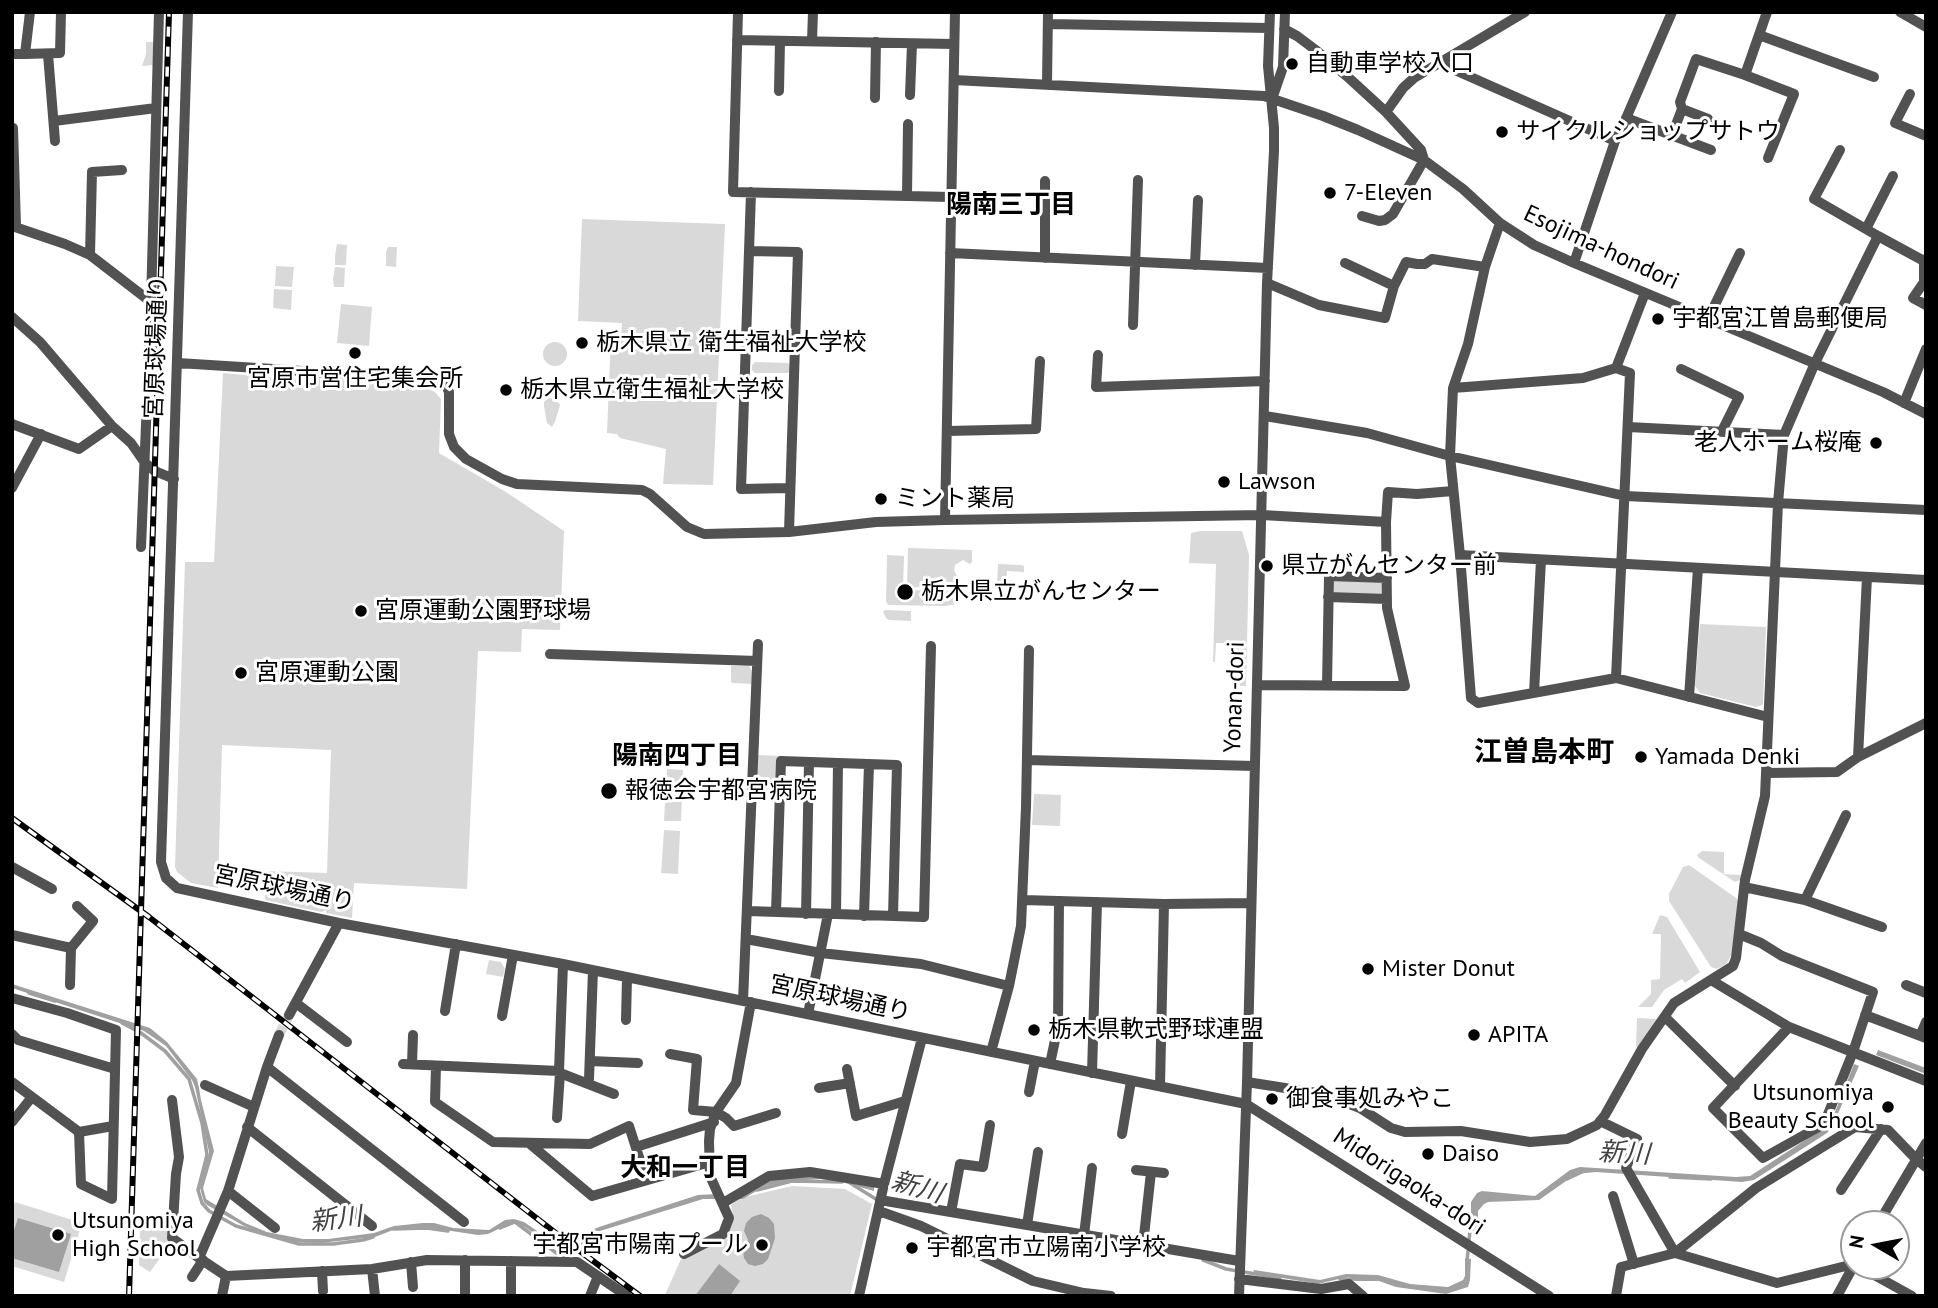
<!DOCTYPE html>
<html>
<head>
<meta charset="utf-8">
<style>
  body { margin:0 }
  #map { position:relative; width:1938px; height:1308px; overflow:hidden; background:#fff; font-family:"PT Sans",sans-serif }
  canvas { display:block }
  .frame { position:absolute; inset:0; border:14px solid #000; pointer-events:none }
  .north { position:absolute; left:1840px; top:1210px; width:70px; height:70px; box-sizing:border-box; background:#fff; border:2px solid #999; border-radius:50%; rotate:280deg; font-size:19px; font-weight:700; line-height:28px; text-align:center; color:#000 }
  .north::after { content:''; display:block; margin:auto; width:24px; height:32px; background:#000; clip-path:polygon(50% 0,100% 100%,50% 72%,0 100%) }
</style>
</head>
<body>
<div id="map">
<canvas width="1938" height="1308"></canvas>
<div class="frame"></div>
<div class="north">N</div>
</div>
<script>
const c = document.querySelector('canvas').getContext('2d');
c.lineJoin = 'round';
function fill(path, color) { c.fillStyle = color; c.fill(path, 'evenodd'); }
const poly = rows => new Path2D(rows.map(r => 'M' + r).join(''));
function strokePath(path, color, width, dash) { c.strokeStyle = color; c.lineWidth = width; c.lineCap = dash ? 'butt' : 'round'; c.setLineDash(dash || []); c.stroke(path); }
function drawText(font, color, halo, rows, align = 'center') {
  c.font = font + ' "PT Sans","Noto Sans JP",sans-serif'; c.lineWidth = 6; c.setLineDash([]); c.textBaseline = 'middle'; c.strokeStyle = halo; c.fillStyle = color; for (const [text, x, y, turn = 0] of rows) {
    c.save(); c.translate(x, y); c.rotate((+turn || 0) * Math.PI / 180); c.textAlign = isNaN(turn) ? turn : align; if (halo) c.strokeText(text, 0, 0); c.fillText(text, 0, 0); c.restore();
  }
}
fill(poly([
  [146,42,157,42,156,65,142,66,146,54],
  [582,219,725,224,713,485,663,484,666,449,620,438,617,434,607,433,611,334,621,335,622,323,578,321],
  [337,244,347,245,346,265,335,265,335,256],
  [388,247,397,247,396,267,386,266,386,252],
  [276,266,294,267,292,287,275,286],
  [335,267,345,268,344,287,334,287,333,279],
  [274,289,292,290,291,310,273,308],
  [341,304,372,307,369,346,337,343],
  '543 354a12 12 0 1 1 24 0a12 12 0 1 1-24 0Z',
  [755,362,788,363,792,368,788,373,755,373,752,370,752,365],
  [223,373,288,379,335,379,424,387,435,392,441,399,439,453,506,492,564,531,560,630,522,629,521,652,478,651,467,889,354,883,352,918,326,913,326,910,321,912,265,900,266,871,327,873,331,750,222,745,218,888,191,883,177,872,175,867,185,562,214,562],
  [548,398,555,399,560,405,555,422,552,427,547,423,544,406,544,402],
  [1200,531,1242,531,1249,555,1246,686,1240,686,1239,679,1235,676,1235,643,1216,643,1215,662,1213,662,1216,564,1189,563,1191,533],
  [908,548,972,550,972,562,970,564,963,560,955,565,954,571,957,576,957,588,907,587],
  [887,555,904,556,903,590,956,591,956,604,946,606,888,605,886,601],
  [998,564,1021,565,1024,566,1024,572,1007,571,1006,586,997,585],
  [1334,579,1380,582,1383,584,1383,594,1334,594],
  [885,610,911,611,911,621,889,620,886,618,883,612],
  [1700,624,1766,627,1763,705,1756,707,1700,693,1695,686],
  [731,666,749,666,753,673,753,684,733,683,731,682],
  [758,755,780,756,778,790,756,789],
  [667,769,683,770,681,821,664,821],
  [1034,794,1061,795,1060,826,1032,825],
  [664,830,680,831,678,874,661,873],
  [1702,851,1724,852,1724,874,1741,875,1740,880,1735,882,1699,858,1697,855],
  [1689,865,1736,898,1738,901,1734,951,1726,964,1717,969,1711,967,1669,901,1669,894,1683,867],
  [1660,915,1667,917,1700,972,1685,983,1682,979,1664,990,1652,1007,1638,1007,1651,994,1651,980,1660,979,1661,934,1652,934],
  [489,960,501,962,505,969,503,977,486,974],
  [1637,1018,1657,1019,1638,1048,1636,1046],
  [792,1186,845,1189,872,1204,850,1296,665,1295,681,1259,726,1235,733,1216,731,1205,741,1198],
  [15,1202,82,1223,64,1282,12,1266,12,1210],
  [169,1225,171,1243,150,1272,139,1265,140,1228]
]), '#d9d9d9');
fill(poly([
  [12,984,150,1028,167,1042,197,1079,199,1088,201,1100,214,1151,203,1188,206,1199,245,1223,267,1232,303,1239,328,1239,374,1233,394,1226,423,1223,434,1223,453,1228,489,1230,505,1220,514,1219,524,1222,559,1246,569,1250,577,1247,594,1229,599,1227,698,1195,717,1194,717,1199,703,1199,600,1231,594,1235,582,1249,575,1253,561,1252,525,1227,515,1223,511,1223,488,1234,478,1235,425,1227,406,1228,398,1228,375,1237,320,1243,295,1242,267,1235,244,1226,207,1205,204,1202,200,1188,209,1152,195,1087,192,1080,166,1046,144,1031,12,988],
  [1878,1050,1926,1068,1926,1074,1876,1055],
  [1854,1064,1859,1066,1832,1127,1827,1133,1754,1180,1742,1182,1596,1172,1576,1174,1539,1200,1488,1202,1484,1204,1478,1211,1478,1232,1471,1231,1471,1202,1477,1193,1482,1191,1535,1196,1570,1170,1580,1167,1736,1177,1750,1176,1827,1126,1831,1122],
  [806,1176,874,1187,874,1191,838,1181,821,1179,791,1181,765,1186,743,1199,739,1199,740,1195,774,1179],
  [761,1214,769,1218,774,1224,775,1238,768,1259,763,1264,755,1266,748,1264,744,1258,743,1251,748,1240,744,1231,746,1223,752,1217],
  [18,1218,71,1234,59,1272,12,1258,12,1237],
  [1465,1258,1471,1259,1470,1280,1468,1287,1446,1294,1396,1287,1379,1281,1356,1281,1354,1278,1347,1277,1318,1284,1253,1273,1254,1270,1320,1280,1346,1274,1378,1275,1410,1284,1448,1287,1463,1280,1465,1276],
  [719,1264,740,1281,730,1296,695,1296]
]), '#a0a0a0');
strokePath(poly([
  [29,993,55,1001],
  [122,1023,141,1033,165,1051,189,1079,202,1123,207,1155,198,1190,202,1203,209,1211,236,1226,299,1244,333,1244,363,1240,373,1237],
  [1670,1177,1711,1179],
  [1567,1179,1582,1172],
  [850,1183,879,1201],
  [757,1190,792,1181,842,1182],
  [500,1228,515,1222,559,1255,569,1256,574,1252],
  [393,1229,427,1228,448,1231],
  [1203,1260,1226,1269,1280,1278],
  [1467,1261,1471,1220],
  [1340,1279,1356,1279]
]), '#a0a0a0', 3.5);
strokePath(poly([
  [279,1035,289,1015]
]), '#d9d9d9', 10, [10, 5]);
strokePath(poly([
  [188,12,161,862,166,878,177,888,339,923,563,964,1246,1104,1549,1296],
  [738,12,733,192,951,197],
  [1900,12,1926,27],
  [1048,24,1269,28],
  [1284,29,1297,36,1317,51,1350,79,1386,112,1421,150,1424,160,1393,214,1385,220,1379,221,1362,216],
  [1759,35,1874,77],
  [737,40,954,44],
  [812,41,813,12],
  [12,54,25,54,30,12],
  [25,54,60,53,61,12],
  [48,54,55,141],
  [1439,63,1615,141],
  [1745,75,1767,12],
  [954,80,1264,96,1323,116,1358,130,1424,160,1463,189,1500,223,1534,245,1574,263,1883,392,1926,414],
  [1047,84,1048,12],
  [779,91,780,41],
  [1910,94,1895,123,1926,136],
  [910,95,912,44],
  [1273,96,1283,67,1285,12],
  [875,98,876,42],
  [1682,109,1708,119],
  [1386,112,1403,88,1414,78,1525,12],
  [1626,118,1711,150],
  [54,121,156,108],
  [13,128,16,226],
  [1672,135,1682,109,1680,102,1696,59,1745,75,1794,94,1768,158],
  [1840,150,1814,199,1878,236],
  [1045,181,1045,258],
  [751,192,741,489,789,488],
  [907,196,908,124],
  [1500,223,1485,267,1468,344,1453,388,1450,456,1460,555,1471,698,1478,703,1616,678,1768,717],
  [12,226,65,244,90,255,151,302],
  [1866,229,1893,176],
  [749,251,798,252,789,532],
  [950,253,1268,268],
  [90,255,92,172,122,170],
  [1924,261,1924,282,1913,298,1926,305],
  [1345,263,1394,286],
  [1574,263,1615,141,1621,130,1672,12],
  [1195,265,1198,200],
  [1267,283,1319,305,1385,318,1394,286,1406,262,1417,264,1425,264,1432,259,1485,267],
  [12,317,40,342,112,426,131,443,145,463,155,471,174,479],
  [1708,319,1740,253],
  [1133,325,1138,180],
  [1098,355,1096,387,1265,381],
  [178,363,289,370,445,383,449,392,449,434,454,447,466,459,502,479,517,484,642,490,650,494,687,527,704,534,789,532,876,522,945,520,1262,515,1386,522,1387,608,1405,686,1257,685],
  [1616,368,1645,293],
  [1681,369,1739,397,1722,431],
  [1453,388,1583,378,1616,368,1630,373,1616,678],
  [1904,403,1926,349],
  [1265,416,1367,433,1450,456,1625,496,1926,510],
  [12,424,79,449,112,426],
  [1628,427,1784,435],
  [947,431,1036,429,1040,361],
  [12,488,41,434],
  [945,520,955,12],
  [1386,522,1388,492,1417,494,1453,491],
  [141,547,151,302,159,12],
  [1460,555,1926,580],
  [1328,597,1387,599],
  [550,654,757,661],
  [1327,685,1329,576,1387,578],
  [1534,693,1541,560],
  [1689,697,1698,568],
  [1858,757,1867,577],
  [1027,760,1254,766],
  [1767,773,1837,772,1858,757,1926,723],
  [12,867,52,889],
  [1744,887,1805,900,1882,927],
  [1023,900,1164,904,1251,903],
  [1805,900,1846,815],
  [748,911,924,917,931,646],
  [776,912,781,761,897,765,893,916],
  [806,914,809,762],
  [836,914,838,763],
  [864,916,869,764],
  [1739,934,1761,943,1782,956,1873,992,1853,1052,1824,1124,1763,1158,1713,1108,1789,1027],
  [12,935,71,948,70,985],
  [746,939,821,953,921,964,1009,986],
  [71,948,93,921,77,906],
  [1711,980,1789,1027,1926,1081],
  [1906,985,1926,993],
  [12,998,67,1013,116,1030,112,1199,81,1184,79,1132,12,1082],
  [743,1001,758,644],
  [296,1003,347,1042],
  [445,1011,456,944],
  [808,1014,828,914],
  [289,1015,339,923],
  [1865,1015,1926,1038],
  [502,1016,513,955],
  [1665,1017,1735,1086],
  [626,1020,627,978],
  [12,1034,18,1040,115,1069],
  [1920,1036,1926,1022],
  [991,1052,1009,986,1021,926,1026,807,1029,650],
  [670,1054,697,1059,693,1110,716,1112,726,1118,734,1126,776,1113],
  [590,1061,638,1063],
  [403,1064,559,1071],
  [412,1064,413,1035],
  [1050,1064,1058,1026,1059,901],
  [436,1066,435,1102,493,1142,590,1144,629,1126,646,1179],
  [267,1067,464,1222],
  [847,1069,856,1116,905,1101],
  [560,1073,614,1094],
  [1092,1073,1097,902],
  [589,1079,593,970],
  [1247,1082,1323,1094,1360,1108,1391,1128,1405,1132,1461,1131,1530,1142,1567,1139,1597,1125,1605,1115,1642,1049,1674,1003,1733,966,1736,958,1745,880,1765,796,1778,503,1784,435,1815,363,1878,236,1924,261,1926,259],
  [205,1085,254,1107],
  [1160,1086,1164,904],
  [819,1088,850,1083],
  [1029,1092,1035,1061],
  [172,1100,179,1157,176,1174,172,1238,199,1258],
  [557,1118,560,1073,559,1071,563,964],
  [1600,1121,1637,1139,1626,1168,1675,1253,1777,1283,1854,1264],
  [12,1122,32,1097],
  [247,1127,372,1226],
  [79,1132,113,1126],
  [1122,1134,1131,1081],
  [530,1144,592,1196,710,1162],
  [636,1147,714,1122],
  [1136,1170,1164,1173],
  [1841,1190,1881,1129],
  [228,1191,275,1228],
  [1613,1196,1634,1264],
  [880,1200,1239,1261],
  [723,1203,769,1176,810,1172,884,1184],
  [879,1211,921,1226,1033,1281,1084,1293,1111,1296],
  [951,1212,960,1164,983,1167,990,1125],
  [1878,1224,1926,1143],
  [1027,1225,1038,1152],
  [1084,1235,1092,1168],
  [1143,1245,1151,1172],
  [684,1254,723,1234,729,1218,710,1176,709,1141,710,1129,716,1112,736,1083,751,1002],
  [465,1260,465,1296],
  [511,1261,511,1296],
  [411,1262,413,1287],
  [1858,1266,1912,1296],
  [372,1269,375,1296],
  [322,1271,323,1291],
  [226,1276,372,1269,427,1260,577,1262,627,1296],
  [192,1277,203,1260],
  [1239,1279,1321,1289,1349,1284,1363,1296],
  [222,1296,226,1276,199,1258,228,1191,267,1067,279,1035],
  [590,1296,598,1276],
  [859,1296,884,1184,922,1038],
  [1239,1296,1247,1082,1267,283,1274,151,1274,128,1268,66,1270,12],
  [1616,1296,1621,1267,1675,1253,1756,1188,1855,1127,1888,1130,1916,1159,1926,1167],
  [1837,1296,1854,1265]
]), '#525252', 10);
const rail = poly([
  [12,818,149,917,557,1234,640,1296],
  [129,1296,169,12]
]);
strokePath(rail, '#000', 6);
strokePath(rail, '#fff', 3.5, [10]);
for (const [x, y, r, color] of [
  [1292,64,7,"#000"],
  [1502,132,7,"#000"],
  [1330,193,7,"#000"],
  [1658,319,7,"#000"],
  [582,343,7,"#000"],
  [355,353,7,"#000"],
  [506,390,7,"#000"],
  [1876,443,7,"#000"],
  [1224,482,7,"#000"],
  [881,499,7,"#000"],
  [1267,566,7,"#000"],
  [905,592,9,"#000"],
  [361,611,7,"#000"],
  [241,673,7,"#000"],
  [1641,757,7,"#000"],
  [609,791,9,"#000"],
  [1368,969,7,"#000"],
  [1034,1030,7,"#000"],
  [1474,1035,7,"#000"],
  [1272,1099,7,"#000"],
  [1888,1107,7,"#000"],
  [1428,1154,7,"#000"],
  [58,1235,7,"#000"],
  [762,1245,7,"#000"],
  [912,1248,7,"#000"]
]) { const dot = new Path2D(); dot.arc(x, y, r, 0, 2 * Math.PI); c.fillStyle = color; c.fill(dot); strokePath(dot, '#fff', 2.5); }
drawText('24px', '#000', '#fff', [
  ["自動車学校入口",1306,64],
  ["サイクルショップサトウ",1516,132],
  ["7-Eleven",1344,193],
  ["宇都宮江曽島郵便局",1672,319],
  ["栃木県立 衛生福祉大学校",596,343],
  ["宮原市営住宅集会所",355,379,"center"],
  ["栃木県立衛生福祉大学校",520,390],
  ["老人ホーム桜庵",1862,443,"right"],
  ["Lawson",1238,482],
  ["ミント薬局",895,499],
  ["県立がんセンター前",1281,566],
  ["栃木県立がんセンター",921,592],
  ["宮原運動公園野球場",375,611],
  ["宮原運動公園",255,673],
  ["Yamada Denki",1655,757],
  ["報徳会宇都宮病院",625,791],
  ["Mister Donut",1382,969],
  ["栃木県軟式野球連盟",1048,1030],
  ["APITA",1488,1035],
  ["Utsunomiya",1874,1093,"right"],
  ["Beauty School",1874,1121,"right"],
  ["御食事処みやこ",1286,1099],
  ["Daiso",1442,1154],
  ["Utsunomiya",72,1221],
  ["High School",72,1249],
  ["宇都宮市陽南プール",748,1245,"right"],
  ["宇都宮市立陽南小学校",926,1248]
], 'left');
drawText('24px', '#000', '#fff', [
  ["Esojima-hondori",1601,248,25],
  ["宮原球場通り",157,347,-88],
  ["Yonan-dori",1235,697,-88],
  ["宮原球場通り",284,889,12],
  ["宮原球場通り",840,999,12],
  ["Midorigaoka-dori",1409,1182,33]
]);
drawText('bold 26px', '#000', '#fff', [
  ["陽南三丁目",1011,206],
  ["陽南四丁目",677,757],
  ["大和一丁目",685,1169]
]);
drawText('italic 26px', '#414141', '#fff', [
  ["新川",1624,1154,3],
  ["新川",917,1188,16],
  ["新川",336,1220,-7]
]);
drawText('bold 28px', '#000', '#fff', [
  ["江曽島本町",1544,753]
]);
</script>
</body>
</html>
